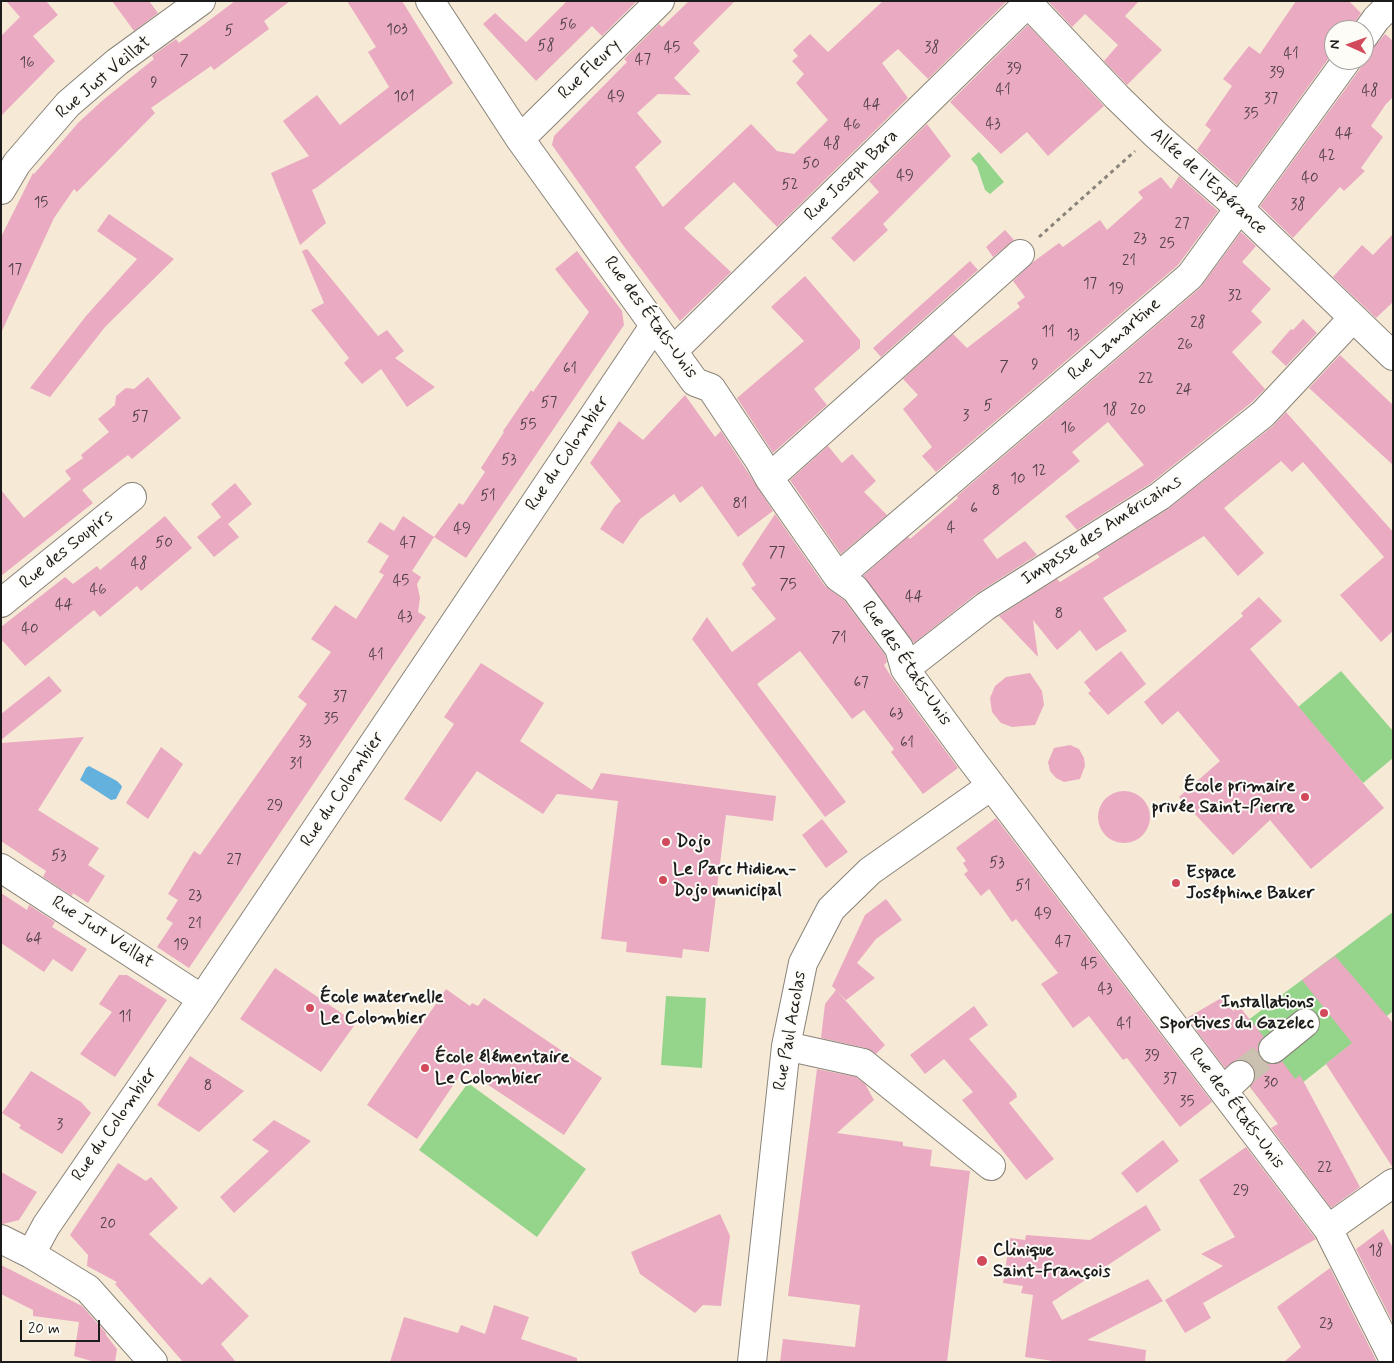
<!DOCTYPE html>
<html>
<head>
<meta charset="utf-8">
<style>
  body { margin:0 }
  #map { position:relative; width:1394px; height:1363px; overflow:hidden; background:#f6ead6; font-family:Mynerve,sans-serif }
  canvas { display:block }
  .frame { position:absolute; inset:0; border:2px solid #1c1c1c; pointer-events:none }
  .north { position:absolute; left:1324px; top:20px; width:50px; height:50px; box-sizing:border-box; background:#fdfcf7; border:1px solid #a3a29f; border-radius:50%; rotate:272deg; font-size:14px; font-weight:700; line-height:20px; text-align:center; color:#1c1c1c }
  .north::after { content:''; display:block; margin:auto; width:18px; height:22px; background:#d1495b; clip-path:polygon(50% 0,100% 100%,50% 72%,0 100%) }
  .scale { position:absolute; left:20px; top:1320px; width:80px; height:22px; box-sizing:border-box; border:2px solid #1c1c1c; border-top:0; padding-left:6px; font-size:15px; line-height:18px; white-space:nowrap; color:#1c1c1c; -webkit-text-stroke:4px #fdfcf7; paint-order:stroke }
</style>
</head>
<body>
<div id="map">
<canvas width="1394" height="1363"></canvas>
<div class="frame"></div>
<div class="north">N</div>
<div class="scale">20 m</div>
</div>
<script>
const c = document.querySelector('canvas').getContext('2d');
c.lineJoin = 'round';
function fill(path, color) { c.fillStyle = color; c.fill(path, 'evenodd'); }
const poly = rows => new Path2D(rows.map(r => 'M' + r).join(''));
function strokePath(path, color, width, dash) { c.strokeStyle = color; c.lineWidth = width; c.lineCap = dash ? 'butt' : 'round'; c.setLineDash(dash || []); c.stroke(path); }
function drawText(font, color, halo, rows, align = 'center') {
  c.font = font + ' Mynerve,sans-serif'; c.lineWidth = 4; c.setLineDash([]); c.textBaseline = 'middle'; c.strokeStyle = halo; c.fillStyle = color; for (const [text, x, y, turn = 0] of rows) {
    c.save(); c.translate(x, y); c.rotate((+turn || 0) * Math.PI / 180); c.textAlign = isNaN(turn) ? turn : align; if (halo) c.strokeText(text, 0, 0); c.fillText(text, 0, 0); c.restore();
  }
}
fill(poly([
  [979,152,1004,182,990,194,985,190,977,166,971,159],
  [1341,671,1393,731,1393,758,1363,783,1298,707],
  [1393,912,1393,1011,1268,1110,1216,1044],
  [666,996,706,998,702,1068,661,1065],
  [468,1083,586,1169,537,1237,419,1150]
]), '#95d48b');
fill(poly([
  [89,766,117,781,121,785,122,787,116,799,111,800,80,780,86,768]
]), '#65b1de');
fill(poly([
  [6,1,46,1,58,15,33,36,55,61,1,116,1,36,20,17],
  [112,1,149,1,158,13,134,31],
  [235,1,290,1,264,21,269,29,214,70,211,66,151,108,155,113,77,192,74,189,54,218,1,333,1,237,33,173,34,174,78,123,103,100,154,59,152,56,176,39,179,43],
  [347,1,402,1,453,83,316,188,312,190,326,223,300,245,271,173,309,156,283,121,317,95,340,125,389,87,368,52,376,47],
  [567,1,637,1,602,36,592,26,536,81,483,24,495,13,526,42],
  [689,1,735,1,693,43,700,51,674,78,691,95,658,94,637,113,662,142,635,167,663,207,751,124,777,151,794,154,828,120,796,83,804,74,792,61,798,56,793,50,810,34,828,52,883,1,1007,1,928,79,898,49,882,63,908,98,777,227,734,182,684,228,731,272,680,321,623,245,552,145,554,136,627,62,624,59,659,24,662,27],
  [1048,1,1139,1,1125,16,1162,50,1127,85,1104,61,1118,45,1085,14,1072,27],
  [1296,1,1349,1,1361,13,1350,30,1334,30,1334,51,1237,185,1197,150,1211,130,1205,125,1232,86,1223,79,1249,46,1260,54],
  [1028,25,1104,106,1048,156,1027,132,1001,154,950,102],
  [1385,34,1393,41,1393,97,1386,104,1371,126,1383,137,1361,168,1365,171,1344,191,1340,187,1293,238,1260,206,1360,69,1362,60,1364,60,1364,51,1371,50,1376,45],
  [927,124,951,156,883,224,888,230,854,262,831,238,879,192,869,181],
  [1179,176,1218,211,1178,265,936,472,922,456,932,447,903,409,918,395,903,379,953,334,967,348,1020,307,1017,303,1025,297,1013,281,1033,262,1059,243,1063,247,1100,220,1107,230,1143,198,1138,192,1161,177,1171,189],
  [109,214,174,259,105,327,50,397,30,388,86,316,137,259,97,231],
  [1005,230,1014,240,993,257,986,247],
  [1241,232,1256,246,1242,262,1271,289,1251,311,1262,322,1232,352,1265,389,1252,402,1151,483,1077,530,1065,516,1144,465,1108,422,1072,452,1080,461,983,540,997,559,1025,541,1037,555,976,594,914,643,863,576,908,537,910,539,958,498,957,496,1200,288],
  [1393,234,1393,302,1376,318,1333,277,1362,245,1373,255],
  [307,249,378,336,387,330,404,351,395,358,435,387,407,407,381,369,362,384,344,363,349,358,311,310,324,303,302,251],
  [577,251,622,311,624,325,466,558,434,537,459,503,463,505,485,472,481,468,504,432,503,431,531,390,533,392,589,312,555,269],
  [970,261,978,270,881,357,873,348],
  [805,276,860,340,860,348,814,389,827,405,773,453,737,398,804,341,771,307],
  [1303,319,1317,333,1286,366,1271,352,1291,329,1293,330],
  [1340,355,1393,405,1393,465,1309,388],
  [148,377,181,418,132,459,128,455,82,490,93,503,1,576,1,490,24,518,71,479,65,471,83,458,81,455,109,432,98,419,115,405,116,396,126,388,134,389],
  [685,395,715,437,721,431,773,511,738,537,702,486,680,503,674,494,640,519,623,544,600,529,615,506,621,501,590,463,619,421,643,440],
  [1286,412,1393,532,1393,631,1381,642,1340,595,1384,557,1303,462,1292,472,1281,461,1224,508,1264,553,1238,576,1204,536,1103,598,1127,631,1096,651,1080,630,1057,650,1033,620,1038,657,999,616,1057,579,1060,582,1100,557,1097,554,1168,509,1273,426],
  [828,446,842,463,852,454,876,481,864,492,887,515,841,554,790,480],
  [235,483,252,504,228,524,239,537,214,557,197,537,221,517,211,504],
  [775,514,825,586,844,600,885,655,887,662,884,665,892,678,958,768,923,794,891,752,894,749,864,710,852,719,800,651,757,684,846,802,825,817,692,639,707,617,732,652,776,619,751,588,756,585,742,564],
  [165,516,192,548,141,591,137,586,100,617,94,610,25,666,1,639,1,627,65,577,73,584,97,566,100,570],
  [403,516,434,537,412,571,421,577,417,584,420,598,418,612,426,617,189,968,157,947,173,923,166,919,178,900,168,894,194,851,200,855,307,704,298,697,331,652,311,639,335,605,356,619,384,575,379,572,389,556,367,542,380,522,394,531],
  [1259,597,1282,621,1250,649,1384,808,1311,869,1270,820,1233,855,1179,797,1220,761,1178,711,1162,725,1144,702,1243,616,1241,613],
  [1121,651,1146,684,1108,715,1088,693,1091,691,1084,682],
  [481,663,544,703,520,741,592,790,601,773,776,796,773,821,726,815,709,952,683,949,682,958,626,952,627,942,601,939,618,801,557,794,543,814,477,771,441,822,404,799,454,724,444,717],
  [1030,673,1042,691,1044,705,1035,725,1012,727,1001,723,992,712,990,698,995,686,1006,677],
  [49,676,62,691,1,740,1,714],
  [84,737,38,810,99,848,88,865,105,876,88,903,73,893,72,896,43,877,46,871,1,841,1,743],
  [1070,745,1079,749,1084,758,1085,766,1080,779,1064,782,1056,778,1050,771,1048,762,1054,748],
  [161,747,183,764,148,819,126,803],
  '1098 817a26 26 0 1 1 52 0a26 26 0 1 1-52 0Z',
  [996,818,1212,1102,1180,1127,1127,1058,1123,1060,1089,1016,1073,1028,1041,984,1058,973,1016,919,1012,922,989,889,981,896,964,874,968,871,963,863,966,861,956,848],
  [822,819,848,852,826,868,802,835],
  [1,893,27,910,29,905,55,922,52,927,87,949,72,972,53,959,44,972,1,943],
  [886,899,902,920,876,939,857,963,875,978,846,1000,837,991,885,1045,876,1054,866,1048,821,1038,825,1004,836,990,832,986,865,915],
  [1335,956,1393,1023,1393,1168,1326,1064,1352,1043,1302,980],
  [275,968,356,1023,321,1072,240,1019],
  [119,975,127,975,167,1000,115,1077,80,1054,112,1012,99,1004],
  [446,989,470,1006,472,1003,478,1006,484,998,602,1078,564,1135,464,1069,417,1139,367,1105],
  [1223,997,1233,1011,1239,1006,1264,1037,1258,1044,1258,1052,1261,1059,1268,1064,1276,1064,1282,1061,1295,1079,1300,1075,1360,1187,1331,1208,1271,1128,1278,1124,1250,1087,1255,1079,1255,1072,1252,1065,1245,1060,1237,1060,1225,1068,1187,1018],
  [974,1006,988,1025,969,1039,1016,1093,1017,1097,1009,1103,1054,1159,1026,1180,962,1100,973,1092,944,1059,925,1074,910,1055],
  [190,1056,244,1091,199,1132,157,1105],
  [817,1069,856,1077,865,1084,874,1100,837,1133,903,1142,903,1146,932,1150,930,1166,970,1171,947,1362,780,1362,783,1339,855,1347,860,1305,788,1296],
  [31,1071,81,1102,91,1113,62,1154,19,1128,21,1125,2,1113],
  [274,1120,311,1141,234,1213,220,1197,269,1151,252,1140],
  [1163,1140,1179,1161,1137,1193,1121,1173],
  [1246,1147,1316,1239,1203,1303,1211,1318,1185,1333,1165,1300,1223,1266,1201,1254,1235,1237,1199,1180],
  [118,1163,146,1181,151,1177,178,1208,149,1234,202,1285,210,1277,249,1316,221,1344,236,1362,183,1362,115,1284,117,1282,87,1266,88,1255,70,1235],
  [1,1172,37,1192,19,1220,3,1224,1,1224],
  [1146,1205,1161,1230,1052,1302,1062,1320,1148,1279,1163,1301,1087,1340,1146,1350,1145,1362,1060,1362,1025,1357,1033,1295,1021,1293,1023,1286,1003,1283,1010,1238,1025,1240,1026,1235,1090,1240],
  [720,1214,730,1236,721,1306,703,1305,695,1313,640,1274,631,1252],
  [1383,1229,1393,1248,1393,1323,1356,1249],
  [1,1265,82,1306,106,1333,106,1335,117,1349,115,1362,95,1362,74,1356,79,1322,33,1316,33,1310,1,1294],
  [1330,1268,1377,1362,1284,1362,1301,1347,1277,1307],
  [494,1305,529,1317,521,1339,577,1358,577,1362,390,1362,404,1317,458,1333,461,1325,485,1334]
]), '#eaaac2');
strokePath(poly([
  [1240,1075,1273,1049]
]), '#cac1b1', 28, [28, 14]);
const minor = poly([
  [430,1,520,139,695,382,711,388,759,460,769,478,838,577,855,589,899,648,905,669,971,759,1328,1229,1393,1358],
  [1028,3,1117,97,1155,134,1240,209,1393,356],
  [1364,36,1376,19,1393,2],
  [520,139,660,1],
  [1,190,17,163,68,104,117,62,201,1],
  [674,350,1030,1],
  [769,478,1020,254],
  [838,577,1190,276,1347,60],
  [1,603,132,497],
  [905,669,986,606,1160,496,1263,414,1353,318],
  [1,868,202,999],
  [786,1046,863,1063,991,1166],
  [1273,1049,1305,1023],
  [1223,1091,1240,1075],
  [1328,1229,1393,1183],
  [1,1239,31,1254,88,1289,153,1362],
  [31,1254,46,1226,202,999,654,326],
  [752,1362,786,1046,803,963,831,909,870,871,991,786]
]);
strokePath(minor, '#898379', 30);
strokePath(poly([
  [1039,237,1135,151]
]), '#898379', 3, [4, 4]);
strokePath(minor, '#fff', 28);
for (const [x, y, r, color] of [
  [1305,797,5,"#d1495b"],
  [666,842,5,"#d1495b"],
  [663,880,5,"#d1495b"],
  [1176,883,5,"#d1495b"],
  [310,1008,5,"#d1495b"],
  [1324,1013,5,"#d1495b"],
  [425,1068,5,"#d1495b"],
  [982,1261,6,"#d1495b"]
]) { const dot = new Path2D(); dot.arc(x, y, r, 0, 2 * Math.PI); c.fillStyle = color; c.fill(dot); strokePath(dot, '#fdfcf7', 2); }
drawText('15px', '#504046', null, [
  ["56",568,26],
  ["103",397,31],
  ["5",229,32],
  ["58",546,47],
  ["45",672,49],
  ["38",932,49],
  ["41",1291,55],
  ["47",643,61],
  ["7",184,62],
  ["16",27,64],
  ["39",1014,70],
  ["39",1277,74],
  ["9",154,84],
  ["41",1003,91],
  ["48",1370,92],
  ["101",404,98],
  ["49",616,98],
  ["37",1271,100],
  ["44",872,106],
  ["35",1251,115],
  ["43",993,125],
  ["46",852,126],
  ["44",1344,135],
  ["48",832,145],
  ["42",1327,157],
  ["50",811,165],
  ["49",905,177],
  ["40",1310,179],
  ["52",790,186],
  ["15",41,204],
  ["38",1298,206],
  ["27",1182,225],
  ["23",1140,240],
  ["25",1167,245],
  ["21",1129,262],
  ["17",15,271],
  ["17",1090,285],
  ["19",1116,290],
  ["32",1235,297],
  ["28",1198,324],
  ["11",1048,333],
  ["13",1073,336],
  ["26",1185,346],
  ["9",1035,366],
  ["7",1004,368],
  ["61",570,370],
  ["22",1146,380],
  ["24",1184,391],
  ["57",549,404],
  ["5",988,407],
  ["18",1110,411],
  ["20",1138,411],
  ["3",966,417],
  ["57",140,418],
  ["55",528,426],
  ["16",1068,429],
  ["53",509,461],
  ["12",1039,472],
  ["10",1018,480],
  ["8",996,492],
  ["51",488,497],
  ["81",740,505],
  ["6",974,510],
  ["4",951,529],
  ["49",462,530],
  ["50",164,544],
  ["47",408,544],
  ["77",777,554],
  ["48",139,565],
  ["45",401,582],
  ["75",788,586],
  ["46",98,591],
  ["44",914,598],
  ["44",64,606],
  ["8",1059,615],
  ["43",405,618],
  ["40",30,630],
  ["71",839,639],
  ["41",376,656],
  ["67",861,684],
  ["37",340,698],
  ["63",896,715],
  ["35",331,720],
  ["33",305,743],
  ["61",907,744],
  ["31",296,765],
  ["29",275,807],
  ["53",59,857],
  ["27",234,861],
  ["53",997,864],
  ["51",1023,887],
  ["23",195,897],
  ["49",1043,915],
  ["21",195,925],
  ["64",34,940],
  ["47",1063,943],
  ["19",181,946],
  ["45",1089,965],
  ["43",1105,990],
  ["11",125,1018],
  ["41",1124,1025],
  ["39",1152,1057],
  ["37",1170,1080],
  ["30",1271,1084],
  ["8",208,1087],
  ["35",1187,1103],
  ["3",60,1126],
  ["22",1325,1169],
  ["29",1241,1192],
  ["20",108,1225],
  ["18",1376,1252],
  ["23",1326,1325]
]);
drawText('18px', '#1c1c1c', '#fdfcf7', [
  ["Rue Fleury",590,70,-44],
  ["Rue Just Veillat",104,78,-40],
  ["Rue Joseph Bara",852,176,-44],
  ["Allée de l'Espérance",1208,182,42],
  ["Rue des États-Unis",650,318,54],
  ["Rue Lamartine",1115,340,-41],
  ["Rue du Colombier",568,454,-56],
  ["Impasse des Américains",1102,531,-33],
  ["Rue des Soupirs",67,550,-39],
  ["Rue des États-Unis",906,664,56],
  ["Rue du Colombier",343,790,-56],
  ["Rue Just Veillat",102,933,33],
  ["Rue Paul Accolas",791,1031,-80],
  ["Rue des États-Unis",1236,1109,53],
  ["Rue du Colombier",115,1125,-55]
]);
drawText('bold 18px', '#1c1c1c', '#fdfcf7', [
  ["École primaire",1295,787,"right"],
  ["privée Saint-Pierre",1295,808,"right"],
  ["Dojo",676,842],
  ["Le Parc Hidien-",673,870],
  ["Dojo municipal",673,891],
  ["Espace",1186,873],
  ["Joséphine Baker",1186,894],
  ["École maternelle",320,998],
  ["Le Colombier",320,1019],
  ["Installations",1314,1003,"right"],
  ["Sportives du Gazelec",1314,1024,"right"],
  ["École élémentaire",435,1058],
  ["Le Colombier",435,1079],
  ["Clinique",993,1251],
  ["Saint-François",993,1272]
], 'left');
</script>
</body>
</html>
